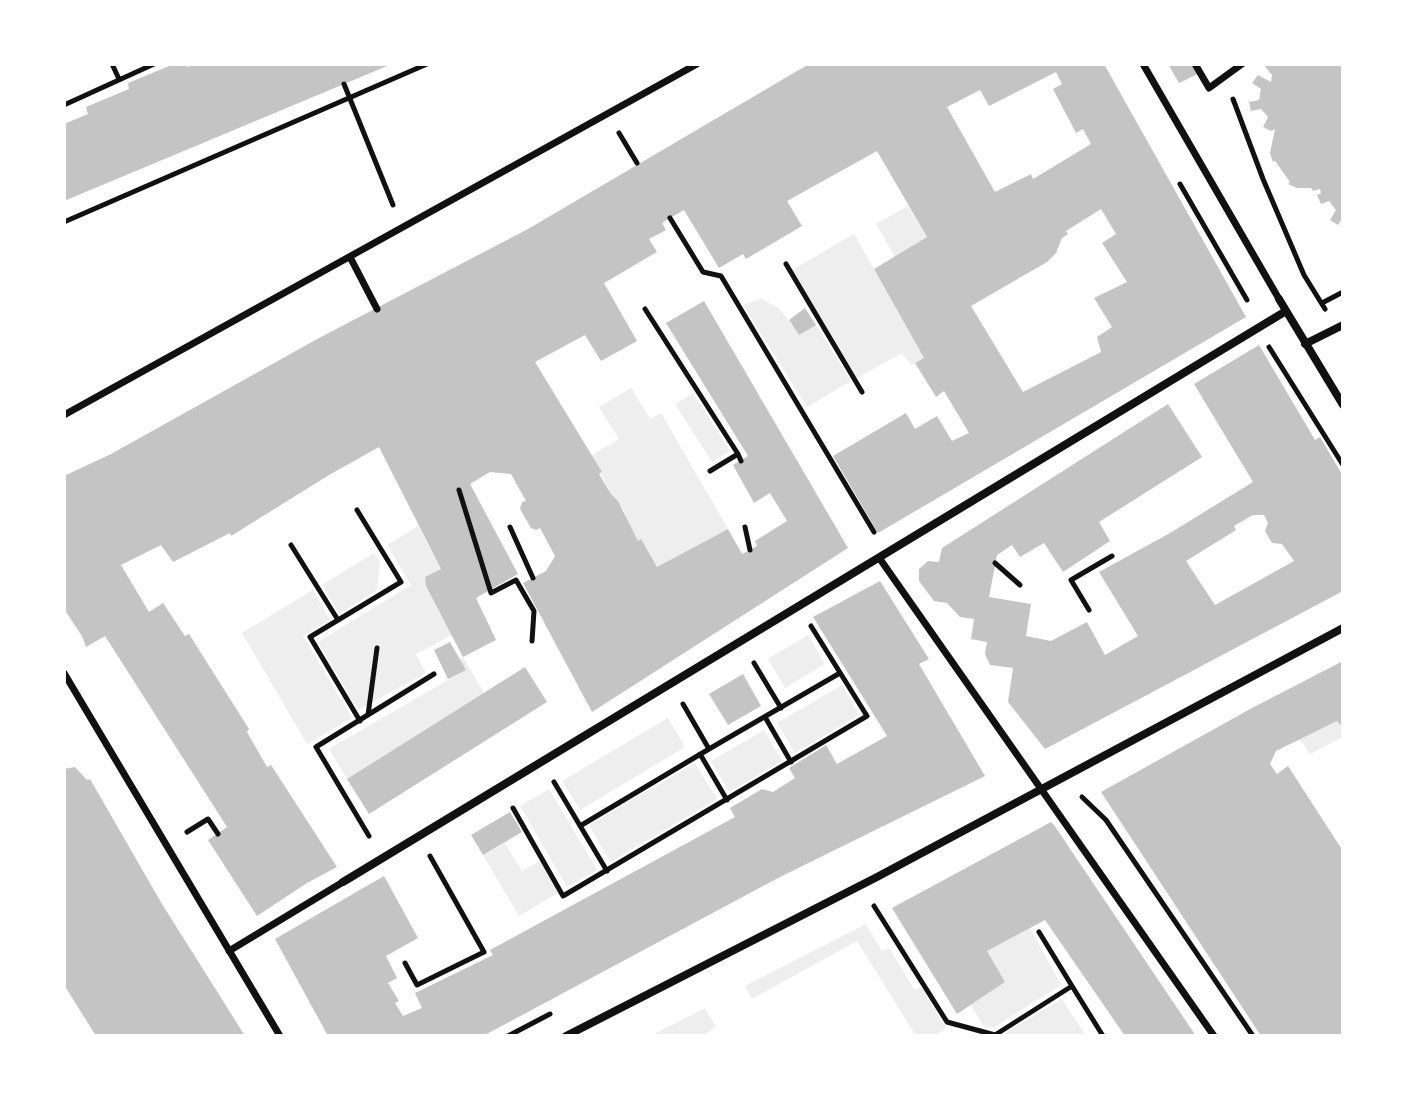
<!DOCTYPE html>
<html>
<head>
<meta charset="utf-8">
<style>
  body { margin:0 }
  #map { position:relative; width:1407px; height:1100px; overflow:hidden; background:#fff; font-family:"Roboto Condensed",sans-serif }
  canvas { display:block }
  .frame { position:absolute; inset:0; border:66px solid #fff; pointer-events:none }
</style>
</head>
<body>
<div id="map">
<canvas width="1407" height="1100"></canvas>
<div class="frame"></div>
</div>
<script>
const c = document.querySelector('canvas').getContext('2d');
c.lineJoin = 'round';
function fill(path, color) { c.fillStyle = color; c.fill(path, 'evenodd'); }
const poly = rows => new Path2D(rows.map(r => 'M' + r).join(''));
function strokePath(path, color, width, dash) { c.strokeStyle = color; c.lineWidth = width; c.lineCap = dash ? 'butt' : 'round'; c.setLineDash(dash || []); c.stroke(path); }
fill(poly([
  [908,206,927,237,895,257,876,224],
  [854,234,924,358,911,365,902,353,857,378,792,270],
  [761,299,779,308,799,334,816,325,851,381,807,407,743,305],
  [631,388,650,419,661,413,728,529,657,567,641,540,638,541,627,521,624,510,611,494,592,455,619,439,599,407],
  [693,393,730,451,712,462,675,404],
  [418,526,441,569,425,577,426,586,452,635,416,654,426,673,358,710,318,642,411,585,387,545],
  [374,553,380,563,377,590,339,614,322,585],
  [313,590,330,620,303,636,352,718,307,744,242,633],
  [808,635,825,664,785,688,768,659],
  [463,657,484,693,347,779,329,749,465,670,459,659],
  [842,685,859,715,795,753,777,723],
  [668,718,685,747,580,810,562,781],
  [1337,721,1343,728,1343,737,1310,754,1300,739],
  [764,730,782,761,729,792,711,761],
  [695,763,717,799,610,862,589,825],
  [549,789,597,870,567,887,520,806],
  [505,843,522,871,540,861,558,893,519,916,483,855],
  [866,924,882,951,889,948,915,990,921,987,946,1028,935,1036,916,1036,857,941,752,999,745,986],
  [1030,928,1061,985,993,1028,984,1027,971,1005,1005,982,987,951],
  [1062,999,1086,1036,1000,1036],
  [705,1008,716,1027,702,1036,650,1036]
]), '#eee');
fill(poly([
  [174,64,185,64,187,67,194,64,392,64,64,201,64,124,88,114,86,107,129,89,128,83],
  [809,64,1104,64,1246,317,878,533,833,456,906,413,915,429,937,416,952,441,969,433,944,391,936,397,915,363,924,358,874,269,927,237,877,151,787,201,802,226,746,259,743,254,719,268,684,210,670,218,662,223,666,230,649,239,657,252,604,283,637,341,601,361,585,335,535,362,602,472,599,474,611,494,618,501,638,541,641,539,657,567,728,529,742,554,757,546,755,541,787,521,770,493,754,503,733,465,748,456,666,323,704,301,848,548,592,712,523,583,546,571,555,556,540,528,536,530,531,528,520,509,522,502,526,501,511,474,490,472,470,484,518,574,476,598,496,640,463,657,426,586,425,577,441,569,379,447,329,475,231,536,230,533,173,562,161,545,121,565,149,612,163,603,185,636,189,634,249,729,247,732,267,767,271,765,337,867,307,883,257,916,208,840,227,827,105,636,86,647,82,636,64,609,64,476,111,454,319,338,528,229],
  [1056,72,1062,84,1053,89,1076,133,1083,129,1091,144,1033,179,1031,174,995,192,947,107,980,90,989,106],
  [1101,209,1116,234,1102,243,1127,282,1094,298,1112,327,1097,337,1101,352,1023,392,971,306,1047,262,1056,253,1062,238,1068,234,1066,231],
  [1168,64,1195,64,1200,73,1179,83],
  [1263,64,1343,64,1343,217,1338,225,1330,220,1336,210,1329,201,1321,204,1317,195,1321,193,1320,189,1313,191,1311,188,1297,188,1288,184,1290,182,1275,161,1273,162,1270,153,1275,129,1271,131,1263,127,1268,117,1261,109,1251,111,1249,102,1259,100,1261,89,1252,83,1258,75,1271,82,1272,75],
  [805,308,816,325,799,335,789,320],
  [1259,345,1315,440,1320,437,1343,476,1343,591,1045,749,1008,702,1013,668,990,665,985,654,987,642,971,639,974,619,960,617,947,603,934,601,919,581,919,569,928,561,939,562,942,548,1168,404,1202,457,1099,522,1110,541,1063,572,1044,543,1020,557,1012,545,997,555,989,597,1031,604,1026,636,1051,641,1087,622,1105,655,1138,636,1099,572,1170,533,1253,482,1194,384],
  [1253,515,1264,515,1268,523,1265,531,1272,543,1282,544,1294,561,1215,605,1186,561,1236,530,1234,526],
  [880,581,929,659,919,664,985,776,778,878,483,1036,328,1036,275,939,384,876,418,938,386,956,397,978,388,983,399,1001,395,1003,403,1016,422,1008,415,993,493,955,490,950,735,817,730,808,762,789,773,792,795,778,789,768,826,745,837,764,887,736,813,617],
  [450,642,466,670,448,679,434,650],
  [1343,661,1343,728,1337,721,1276,751,1270,764,1277,774,1288,766,1343,851,1343,1036,1261,1036,1101,792,1252,708],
  [525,667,547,702,369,814,347,779],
  [743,674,761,706,728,725,709,694],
  [75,767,87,780,90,779,162,904,245,1036,96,1036,64,985,64,769],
  [510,812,522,832,483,855,471,835],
  [1051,822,1054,825,1196,1036,1125,1036,1045,920,987,951,1005,982,957,1014,892,908]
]), '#c4c4c4');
strokePath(poly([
  [112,64,119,79],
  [344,84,393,205],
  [1233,99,1263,179,1304,275,1325,309],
  [64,105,154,64],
  [619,133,637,163],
  [1180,184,1247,300],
  [670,218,703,272,721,276,874,532],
  [64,222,427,64],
  [786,264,862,392],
  [1322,303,1343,292],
  [645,309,738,454],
  [1269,347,1343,465],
  [710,471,738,454,741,461],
  [459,490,491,593,516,580,534,611,532,641],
  [357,510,401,582,310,637,360,721],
  [510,527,533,578],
  [745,527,750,550],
  [291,545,338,620],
  [995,563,1020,585],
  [1089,610,1071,580,1112,556],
  [754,663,781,708],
  [368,715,377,648],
  [765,717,791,762],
  [709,749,840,673],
  [700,754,727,800],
  [554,782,607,871],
  [1082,797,1106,820,1253,1036],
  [513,808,563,896,867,716,811,626],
  [580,826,709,749,683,704],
  [187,832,208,819,218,834],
  [369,836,316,747,434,674],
  [874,906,947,1022,995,1035,1072,986,1039,932],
  [405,963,417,985,484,952,430,856],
  [1072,986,1103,1036],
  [508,1036,550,1014]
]), '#111', 5);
strokePath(poly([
  [1143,64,1279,299],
  [1195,64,1209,88,1242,64],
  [350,257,377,309],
  [64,415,697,64],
  [880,559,1214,1036],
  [64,673,280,1036],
  [229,951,343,882]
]), '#111', 7);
strokePath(poly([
  [1279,299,1343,405],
  [1305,344,1343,325],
  [343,882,1286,311],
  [566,1036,877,877,1343,628]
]), '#111', 8);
</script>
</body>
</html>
